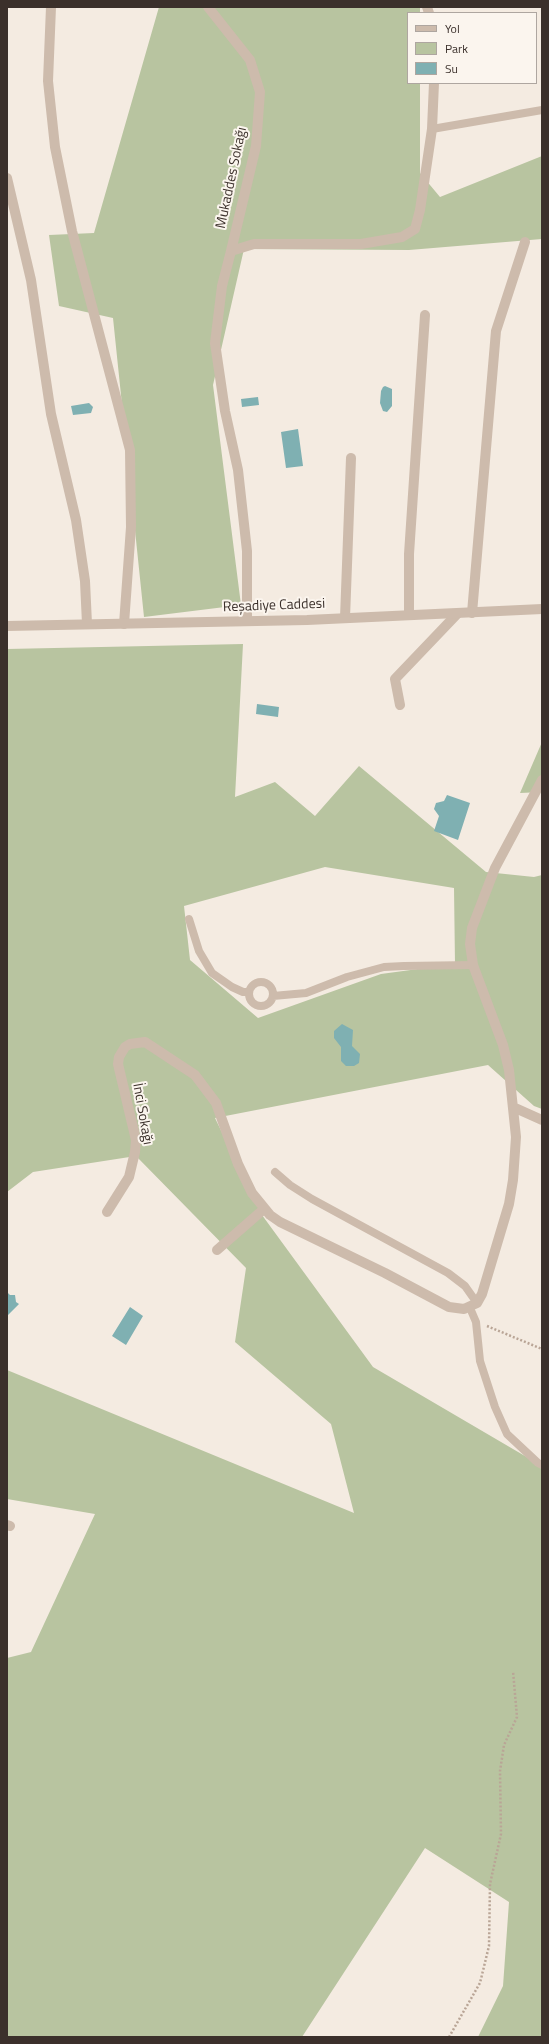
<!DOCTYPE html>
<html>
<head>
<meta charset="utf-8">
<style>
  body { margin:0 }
  #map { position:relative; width:549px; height:2044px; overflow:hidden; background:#f4ebe1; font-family:"Titillium Web",sans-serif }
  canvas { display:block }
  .frame { position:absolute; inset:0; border:8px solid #3b302b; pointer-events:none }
  .legend { position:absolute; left:407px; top:12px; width:130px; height:72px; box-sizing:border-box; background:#fbf5ee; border:1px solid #aea6a0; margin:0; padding:5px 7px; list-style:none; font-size:12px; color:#3b302b }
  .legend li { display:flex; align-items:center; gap:8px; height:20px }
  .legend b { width:20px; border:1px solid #aea6a0 }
</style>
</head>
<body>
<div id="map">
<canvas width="549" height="2044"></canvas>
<div class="frame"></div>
<ul class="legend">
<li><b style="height:5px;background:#cdbbac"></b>Yol</li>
<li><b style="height:11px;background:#b8c4a0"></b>Park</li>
<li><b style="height:11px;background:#7fb0b2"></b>Su</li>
</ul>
</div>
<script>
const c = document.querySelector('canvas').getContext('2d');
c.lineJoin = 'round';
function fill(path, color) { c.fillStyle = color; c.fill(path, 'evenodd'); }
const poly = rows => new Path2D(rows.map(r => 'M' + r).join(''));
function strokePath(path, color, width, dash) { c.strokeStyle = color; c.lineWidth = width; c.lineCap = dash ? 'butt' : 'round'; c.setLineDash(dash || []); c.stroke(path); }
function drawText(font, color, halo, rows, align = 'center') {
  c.font = font + ' "Titillium Web",sans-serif'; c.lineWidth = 4; c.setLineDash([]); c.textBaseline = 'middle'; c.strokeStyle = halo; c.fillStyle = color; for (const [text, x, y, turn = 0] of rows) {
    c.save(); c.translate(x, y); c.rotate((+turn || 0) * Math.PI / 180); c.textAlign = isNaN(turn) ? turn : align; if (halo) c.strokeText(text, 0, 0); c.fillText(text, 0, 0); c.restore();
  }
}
fill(poly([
  [159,7,420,7,420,13,408,13,408,83,420,83,420,173,440,197,542,156,542,239,409,250,244,249,213,385,241,605,144,617,113,318,59,306,49,235,94,233],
  [243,644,235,797,275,782,315,816,359,766,486,872,534,877,542,875,542,1109,534,1106,488,1065,215,1118,262,1215,373,1367,542,1466,542,2037,478,2037,503,1986,509,1902,425,1848,302,2037,7,2037,7,1658,31,1652,95,1514,7,1499,7,1370,354,1513,331,1424,235,1342,246,1268,136,1156,33,1172,7,1192,7,649],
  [325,867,454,888,455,964,381,974,258,1018,190,960,184,906],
  [542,742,542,792,520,793]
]), '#b8c4a0');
fill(poly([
  [385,386,392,389,392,406,387,412,383,411,380,403,381,391,383,387],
  [258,397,259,405,242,407,241,399],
  [89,403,93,407,91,413,73,415,71,406],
  [298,429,303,466,286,468,281,432],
  [257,704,279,707,278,717,256,714],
  [447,795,470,803,458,840,434,831,439,816,434,809,436,803,444,801],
  [342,1024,353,1030,352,1046,360,1054,359,1063,354,1066,346,1066,341,1061,341,1047,334,1038,334,1031],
  [7,1292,10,1295,15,1295,16,1302,19,1304,7,1316],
  [130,1307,143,1316,126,1345,112,1336]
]), '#7fb0b2');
strokePath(poly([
  [487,1326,542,1349],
  [449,2037,480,1983,489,1946,490,1884,501,1834,500,1771,504,1745,517,1717,513,1671]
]), '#b9a596', 2.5, [2, 2]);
strokePath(poly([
  [432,129,542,110],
  [189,919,199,951,212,973,232,987,243,992,248,992],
  '249 994a12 12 0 1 1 24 0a12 12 0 1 1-24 0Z',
  [273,996,306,993,347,977,384,967,404,966,473,965],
  [275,1172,290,1185,312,1199,448,1273,465,1286,477,1303],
  [470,1308,476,1322,480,1361,495,1407,507,1434,538,1463,542,1465]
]), '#cdbbac', 8);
strokePath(poly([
  [51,7,48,81,55,147,72,231,130,450,131,527,124,624],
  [208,7,250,60,260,92,256,146,231,251],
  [427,7,429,13],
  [7,178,31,280,51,414,76,520,85,581,87,624],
  [472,613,496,331,525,242],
  [409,615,409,554,425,315],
  [345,618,351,458],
  [247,621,247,551,238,470,225,411,215,343,222,286,231,251,254,244,361,244,402,237,415,229,420,210,432,129,434,83],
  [400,705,395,679,458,613],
  [513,1107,542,1120],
  [107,1212,129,1177,135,1152,136,1140,118,1064,119,1057,125,1047,130,1044,145,1042,195,1075,216,1103,238,1164,252,1193,270,1215,280,1222,385,1273,449,1307,464,1309,477,1303,482,1294,509,1204,513,1180,516,1137,509,1070,503,1045,473,965,470,944,472,928,495,868,542,780],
  [217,1250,264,1209],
  [7,1525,10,1526]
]), '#cdbbac', 10);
strokePath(poly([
  [7,626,307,620,542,609]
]), '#cdbbac', 10);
drawText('14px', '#3b302b', '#fbf5ee', [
  ["Mukaddes Sokağı",232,178,-78],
  ["Reşadiye Caddesi",274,606,-2],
  ["İnci Sokağı",142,1114,80]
]);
</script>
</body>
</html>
